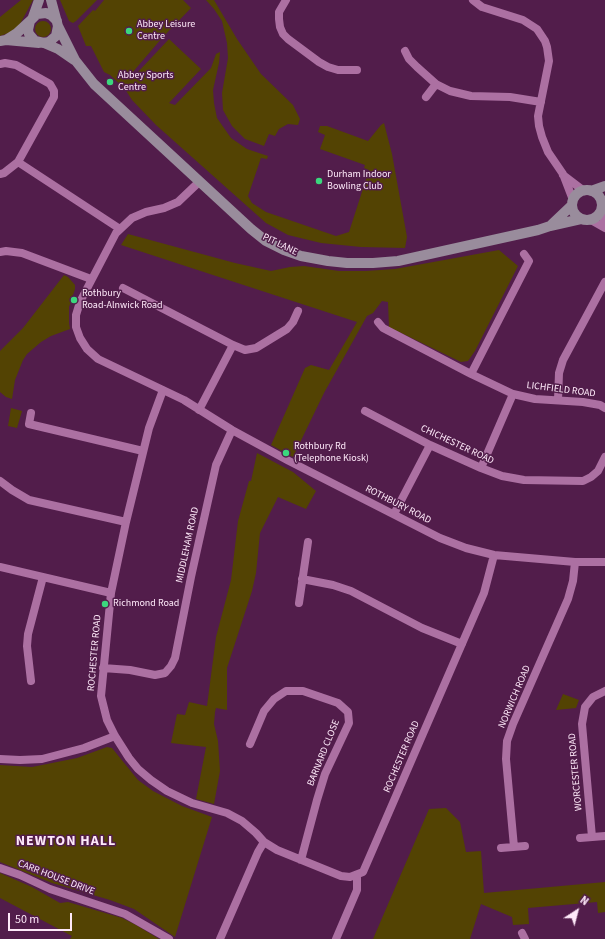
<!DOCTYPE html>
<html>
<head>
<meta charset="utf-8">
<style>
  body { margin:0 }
  #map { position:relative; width:605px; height:939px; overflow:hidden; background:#521d4b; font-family:"Source Sans 3",sans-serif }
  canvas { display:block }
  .north { position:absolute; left:557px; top:891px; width:40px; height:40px; -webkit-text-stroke:3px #521d4b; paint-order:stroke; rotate:36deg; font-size:11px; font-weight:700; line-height:16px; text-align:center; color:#fee9f9 }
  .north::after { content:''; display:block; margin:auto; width:14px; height:18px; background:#fee9f9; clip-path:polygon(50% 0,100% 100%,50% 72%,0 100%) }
  .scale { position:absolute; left:8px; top:913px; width:64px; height:18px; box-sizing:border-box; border:2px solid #fee9f9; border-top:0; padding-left:5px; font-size:12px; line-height:14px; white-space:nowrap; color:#fee9f9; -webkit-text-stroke:3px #521d4b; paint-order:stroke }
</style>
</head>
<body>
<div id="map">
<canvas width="605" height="939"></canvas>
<div class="north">N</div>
<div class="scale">50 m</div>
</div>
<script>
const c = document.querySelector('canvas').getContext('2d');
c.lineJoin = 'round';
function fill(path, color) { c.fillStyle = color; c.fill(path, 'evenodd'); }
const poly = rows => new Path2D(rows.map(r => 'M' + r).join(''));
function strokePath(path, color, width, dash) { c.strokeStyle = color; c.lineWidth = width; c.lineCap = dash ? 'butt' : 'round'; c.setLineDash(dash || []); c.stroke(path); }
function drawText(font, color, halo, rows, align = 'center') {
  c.font = font + ' "Source Sans 3",sans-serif'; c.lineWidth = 3; c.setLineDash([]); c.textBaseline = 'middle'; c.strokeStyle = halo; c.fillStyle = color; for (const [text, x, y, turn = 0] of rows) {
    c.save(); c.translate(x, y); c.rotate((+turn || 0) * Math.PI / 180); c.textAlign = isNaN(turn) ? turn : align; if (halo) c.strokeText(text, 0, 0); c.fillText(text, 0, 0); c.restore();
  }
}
fill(poly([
  [21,0,33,0,20,24,11,32,0,36,0,17],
  [60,0,97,0,76,21,73,23,69,21],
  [104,0,183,0,191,8,162,38,132,73,137,73,169,39,201,69,169,103,175,105,211,68,216,54,220,52,219,63,213,90,214,103,217,118,231,138,247,149,268,156,267,159,261,158,248,196,252,203,266,212,336,236,349,232,369,170,364,168,365,165,320,149,325,135,318,132,320,126,327,126,368,141,381,125,384,123,392,154,407,237,405,248,361,247,321,243,288,235,266,223,156,125,132,100,125,89,110,75,104,72,91,46,86,46,78,26,93,10,95,11],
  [206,0,214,0,237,39,261,74,293,105,300,119,298,125,288,124,279,129,275,136,269,134,264,146,245,139,232,126,223,110,222,93,228,58,227,43,222,21,214,9],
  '35 29a8 8 0 1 1 16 0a8 8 0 1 1-16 0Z',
  [128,234,235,263,271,271,290,267,304,266,339,271,366,271,395,269,499,250,518,266,475,351,468,361,461,362,389,327,388,302,382,301,373,313,367,316,362,325,324,393,293,457,271,445,305,368,311,365,329,370,357,322,121,245],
  [64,275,68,277,75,285,75,289,69,307,69,323,70,329,51,336,41,342,27,354,23,360,15,380,12,399,6,397,0,392,0,351,23,328],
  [11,408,22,411,17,428,8,426],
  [257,453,293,472,316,491,306,509,278,497,260,533,256,573,252,591,227,668,227,710,216,708,215,712,214,724,218,741,220,771,214,804,196,799,206,747,171,743,177,714,185,715,189,702,207,706,216,637,231,580,238,521,249,481,251,481],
  [563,694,579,700,576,708,556,710],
  [107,747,112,748,138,780,153,791,182,806,212,817,175,937,134,909,110,900,52,883,0,862,0,765,32,767,77,758],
  [446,808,460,822,466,852,481,851,484,893,605,882,605,912,598,913,597,902,528,908,529,924,513,925,512,917,481,904,470,939,373,939,429,809],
  [0,873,32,887,60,903,68,902,122,918,136,925,159,939,70,939,72,936,0,898]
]), '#534303');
strokePath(poly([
  [286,0,279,12,279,19,280,27,283,34,288,39,319,62,328,67,338,70,357,70],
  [473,0,482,7,523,20,537,29,545,41,547,47,549,61,538,116,539,126,542,137,548,152,563,174,573,200],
  [405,51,409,59,417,67,436,84,450,91,471,96,510,97,541,102],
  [0,64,5,63,16,65,50,84,54,91,54,97,18,162,4,173,0,174],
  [426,97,436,84],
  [18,162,120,229],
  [563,175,584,191],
  [199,182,178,202,164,208,146,212,132,218,116,233,80,302,76,315,76,327,80,338,87,349,98,359,184,400,232,430,289,461,440,538,466,548,494,555,575,562,605,562],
  [600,213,605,221],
  [591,220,605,228],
  [0,252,6,251,22,253,91,279],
  [123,288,233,345,245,350,256,348,287,329,293,322,298,311],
  [378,322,383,328,471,374,513,394,535,399,583,402,600,405,605,408],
  [471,374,529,261,524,254],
  [163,390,149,428,126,522,111,593,101,696,107,720,115,736,129,758,138,769,151,780,167,791,192,803,227,813,242,821,256,833,264,842,277,850,341,876,350,877,363,872,484,593,494,555],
  [558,400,559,373,563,360,605,282],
  [199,410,233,345],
  [365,411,430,445,481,468,502,476,524,480,583,481,591,477,598,471,605,457],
  [31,413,29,424,143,451],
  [481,468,513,394],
  [0,481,12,490,29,500,126,522],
  [394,514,430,445],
  [0,567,111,593],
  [302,579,333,585,351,591,422,628,462,644],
  [299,603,308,542],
  [103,668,130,670,155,675,165,673,171,666,175,658,191,577,216,465,232,430],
  [31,681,27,646,28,634,43,577],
  [250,744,264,711,274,699,286,691,303,691,338,703,348,712,349,723,325,774,317,800,301,860],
  [0,759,20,760,42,759,84,748,115,736],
  [592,837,582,724,585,707,593,697,605,691],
  [580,838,605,836],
  [514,847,506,759,507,741,513,724,568,599,573,581,575,562],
  [501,848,525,846],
  [0,868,20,875,50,889,125,914,169,939],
  [522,933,525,939],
  [220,939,258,852,264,842],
  [336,939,357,890,357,875]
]), '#ac70a2', 8);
strokePath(poly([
  [51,0,58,26,56,36,49,42,44,43,35,41,29,34,28,30,30,21,37,14,46,13,51,15,57,21],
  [33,17,39,0],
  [58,26,75,60,94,84,251,229,266,241,284,250,301,256,328,261,347,263,373,263,398,261,538,230,550,226,581,219],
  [6,40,17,33,30,21],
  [0,41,6,40,39,43],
  [44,43,58,49,74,60],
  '572 205a15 15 0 1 1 30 0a15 15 0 1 1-30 0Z',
  [591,191,605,186],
  [552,224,572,205]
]), '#998c9c', 10);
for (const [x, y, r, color] of [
  [129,31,4,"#3bd77e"],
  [110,82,4,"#3bd77e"],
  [319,181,4,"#3bd77e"],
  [74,300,4,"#3bd77e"],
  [286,453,4,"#3bd77e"],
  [105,604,4,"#3bd77e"]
]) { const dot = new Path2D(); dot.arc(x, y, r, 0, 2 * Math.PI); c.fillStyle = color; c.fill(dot); strokePath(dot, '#521d4b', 1.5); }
drawText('10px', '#fee9f9', '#521d4b', [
  ["Abbey Leisure",137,25],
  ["Centre",137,37],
  ["Abbey Sports",118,76],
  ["Centre",118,88],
  ["Durham Indoor",327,175],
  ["Bowling Club",327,187],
  ["Rothbury",82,294],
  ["Road-Alnwick Road",82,306],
  ["Rothbury Rd",294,447],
  ["(Telephone Kiosk)",294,459],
  ["Richmond Road",113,604]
], 'left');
drawText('10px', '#fee9f9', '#521d4b', [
  ["PIT LANE",280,245,26],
  ["LICHFIELD ROAD",561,390,7],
  ["CHICHESTER ROAD",457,445,25],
  ["ROTHBURY ROAD",398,505,27],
  ["MIDDLEHAM ROAD",188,545,-78],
  ["ROCHESTER ROAD",95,653,-85],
  ["NORWICH ROAD",515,697,-67],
  ["BARNARD CLOSE",324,753,-68],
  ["ROCHESTER ROAD",402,757,-67],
  ["WORCESTER ROAD",576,772,-95],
  ["CARR HOUSE DRIVE",56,878,21]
]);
c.letterSpacing = '1px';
drawText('bold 14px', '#fee9f9', '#521d4b', [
  ["NEWTON HALL",66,842]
]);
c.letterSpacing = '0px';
</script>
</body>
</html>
